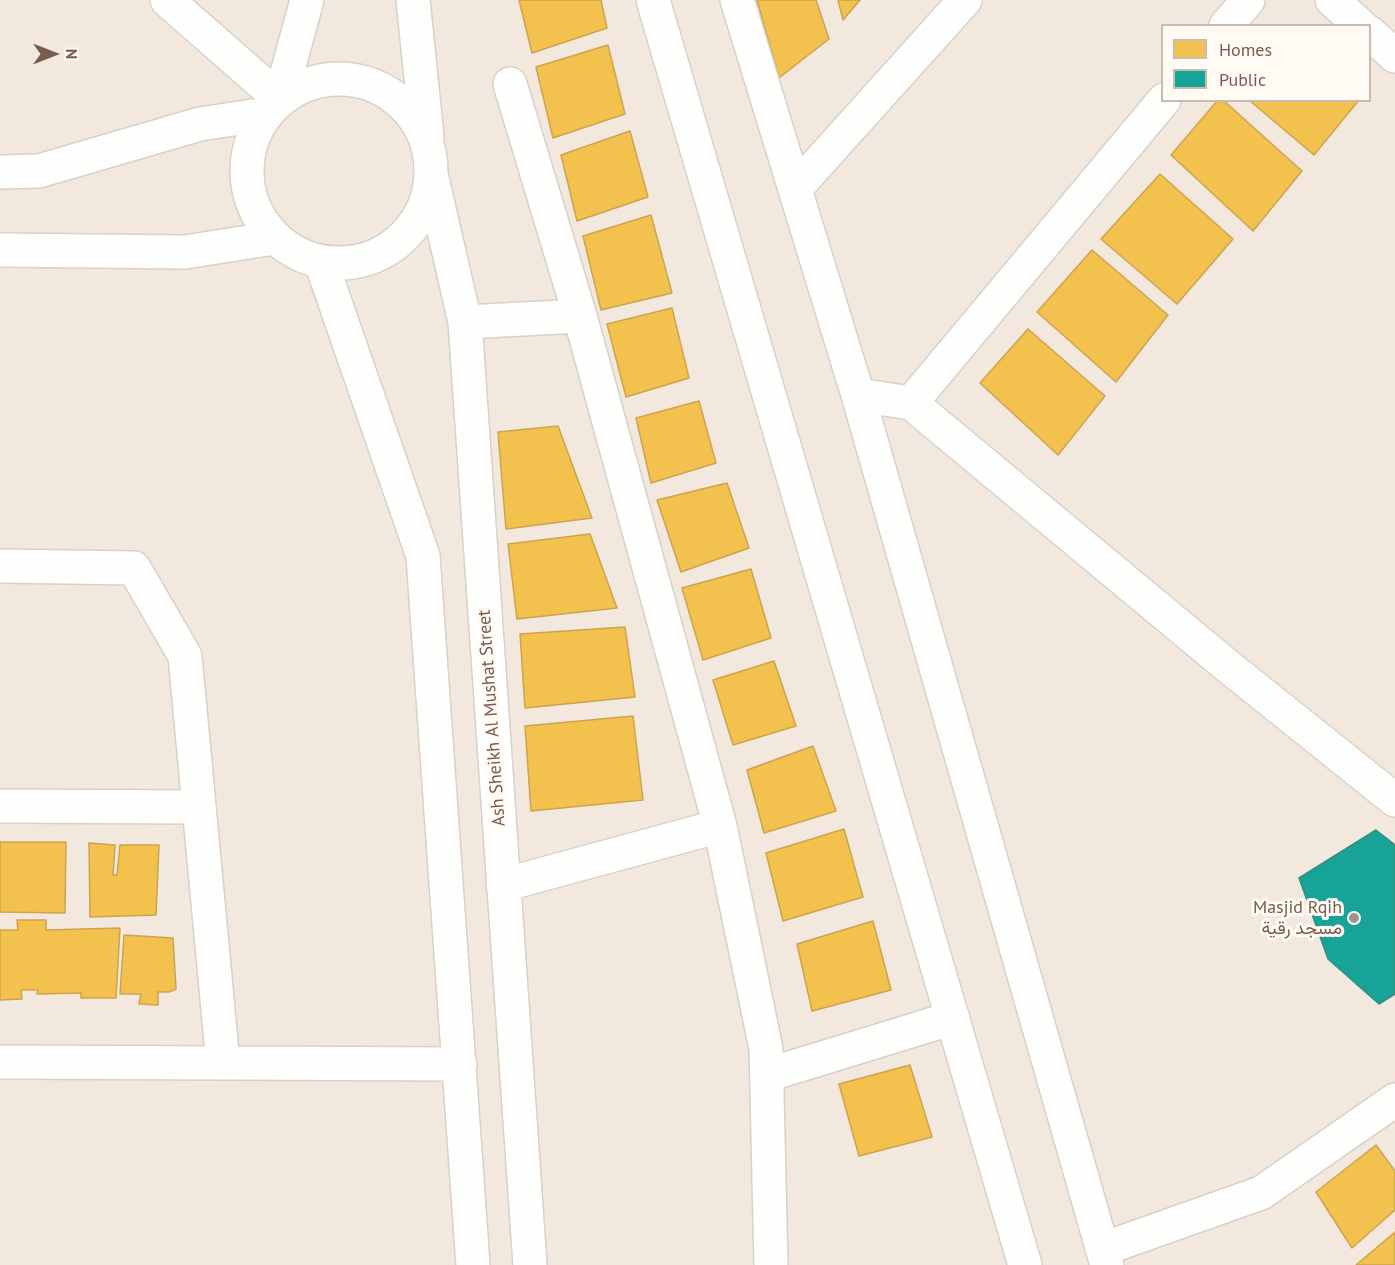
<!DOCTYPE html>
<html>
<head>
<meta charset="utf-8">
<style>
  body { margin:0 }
  #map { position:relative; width:1395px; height:1265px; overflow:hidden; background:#f9f5f0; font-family:"PT Sans",sans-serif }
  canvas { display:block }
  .legend { position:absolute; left:1161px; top:24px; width:210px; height:78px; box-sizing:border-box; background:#fffaf3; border:2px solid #cabbb1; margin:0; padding:8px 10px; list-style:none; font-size:18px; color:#7a5c4d }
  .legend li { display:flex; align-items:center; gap:12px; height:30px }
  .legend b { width:30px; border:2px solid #cabbb1 }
  .north { position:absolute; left:24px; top:24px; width:60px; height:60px; -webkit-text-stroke:4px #fffaf3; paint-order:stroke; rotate:90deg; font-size:16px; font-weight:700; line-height:24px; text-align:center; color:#7a5c4d }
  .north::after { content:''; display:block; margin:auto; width:21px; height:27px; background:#7a5c4d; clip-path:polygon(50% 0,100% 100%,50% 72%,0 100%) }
</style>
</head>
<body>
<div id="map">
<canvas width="1395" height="1265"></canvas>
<ul class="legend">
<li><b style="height:16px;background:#f2c14e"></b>Homes</li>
<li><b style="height:16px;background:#17a398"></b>Public</li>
</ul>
<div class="north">N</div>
</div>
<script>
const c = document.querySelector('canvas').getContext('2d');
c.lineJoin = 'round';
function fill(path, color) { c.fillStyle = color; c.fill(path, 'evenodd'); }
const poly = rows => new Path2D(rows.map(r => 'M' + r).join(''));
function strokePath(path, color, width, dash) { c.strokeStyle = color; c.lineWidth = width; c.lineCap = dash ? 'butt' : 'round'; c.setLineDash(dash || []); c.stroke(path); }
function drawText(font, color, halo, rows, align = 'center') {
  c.font = font + ' "PT Sans",Vazirmatn,sans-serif'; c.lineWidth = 6; c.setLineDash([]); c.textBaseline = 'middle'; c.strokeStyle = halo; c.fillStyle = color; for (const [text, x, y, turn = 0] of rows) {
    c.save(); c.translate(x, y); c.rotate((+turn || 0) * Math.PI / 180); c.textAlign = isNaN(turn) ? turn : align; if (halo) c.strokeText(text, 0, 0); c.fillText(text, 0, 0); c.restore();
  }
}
fill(poly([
  [0,0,1395,0,1395,1265,0,1265],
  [1162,26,1370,26,1370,100,1162,100]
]), '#f2e8de');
const homes = poly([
  [519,0,601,0,607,28,532,53,519,0],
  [757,0,816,0,829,39,779,78,757,0],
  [838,0,860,0,843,20,838,0],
  [608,45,625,114,553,138,536,67,608,45],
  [1218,100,1223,100,1302,171,1253,231,1171,155,1218,100],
  [1249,100,1359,100,1314,155,1249,100],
  [630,131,648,197,577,221,561,155,630,131],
  [1160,174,1233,239,1177,304,1101,239,1160,174],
  [651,215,672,293,601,310,583,236,651,215],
  [1092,250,1168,315,1116,382,1037,312,1092,250],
  [672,308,689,378,626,397,607,324,672,308],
  [1028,329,1105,396,1058,455,980,383,1028,329],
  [699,401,716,463,651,483,636,418,699,401],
  [558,426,592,518,506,529,498,432,558,426],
  [727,483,749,548,681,572,657,500,727,483],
  [590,534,617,608,517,619,508,544,590,534],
  [751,569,771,638,703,660,682,588,751,569],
  [625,627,635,697,525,708,520,634,625,627],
  [774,661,796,726,733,745,713,680,774,661],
  [633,716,643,800,531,811,525,726,633,716],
  [813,746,836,811,764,833,747,770,813,746],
  [844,829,863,897,783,921,766,853,844,829],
  [0,842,66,842,65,913,0,912,0,842],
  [89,843,115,845,113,875,117,875,120,845,159,845,156,915,90,917,89,843],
  [17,920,46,920,46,930,120,928,116,998,81,998,81,993,37,994,38,990,21,990,22,999,0,1000,0,930,18,930,17,920],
  [873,921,891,990,812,1011,797,944,873,921],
  [124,935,173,938,176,989,169,992,158,992,158,1005,139,1004,141,994,120,994,124,935],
  [910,1065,932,1137,859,1156,839,1084,910,1065],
  [1376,1145,1395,1171,1395,1210,1352,1248,1316,1192,1376,1145],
  [1395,1232,1395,1265,1356,1265,1395,1232]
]);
fill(homes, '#f2c14e');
strokePath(homes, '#cea34e', 1.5);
const public = poly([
  [1376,830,1395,845,1395,994,1379,1004,1328,959,1299,878,1376,830]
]);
fill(public, '#17a398');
strokePath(public, '#358e82', 1.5);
const minor = poly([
  [167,0,280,99,307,0],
  [413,0,427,136],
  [653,0,1025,1265],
  [737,0,858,395,1107,1265],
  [1332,0,1361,26],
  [1226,26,1248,0],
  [1370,33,1395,56],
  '247 171a92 92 0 1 1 184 0a92 92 0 1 1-184 0Z',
  [510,84,580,316],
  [0,172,39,171,200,124,266,114],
  [431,174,465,322,530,1265],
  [795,189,965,0],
  [0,250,185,252,274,238],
  [321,262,423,556,473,1265],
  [465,322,580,316,720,826],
  [858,395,911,403,1230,668,1395,800],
  [911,403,1164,100],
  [0,566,134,568,185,656,223,1063],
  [0,806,199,807],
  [503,885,720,826,766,1049,771,1265],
  [0,1062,460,1064],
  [767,1075,953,1018],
  [1103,1249,1261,1193,1395,1100]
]);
strokePath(minor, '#d7d1cb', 36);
strokePath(minor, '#fefefd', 33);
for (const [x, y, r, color] of [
  [1354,918,6,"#a69286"]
]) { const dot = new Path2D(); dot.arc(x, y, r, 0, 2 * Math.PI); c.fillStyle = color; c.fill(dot); strokePath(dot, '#fffaf3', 2); }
drawText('18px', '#7a5c4d', '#fffaf3', [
  ["Ash Sheikh Al Mushat Street",492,718,-94]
]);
drawText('18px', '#7a5c4d', '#fffaf3', [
  ["Masjid Rqih",1342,908],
  ["مسجد رقية",1342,929]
], 'right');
</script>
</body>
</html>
